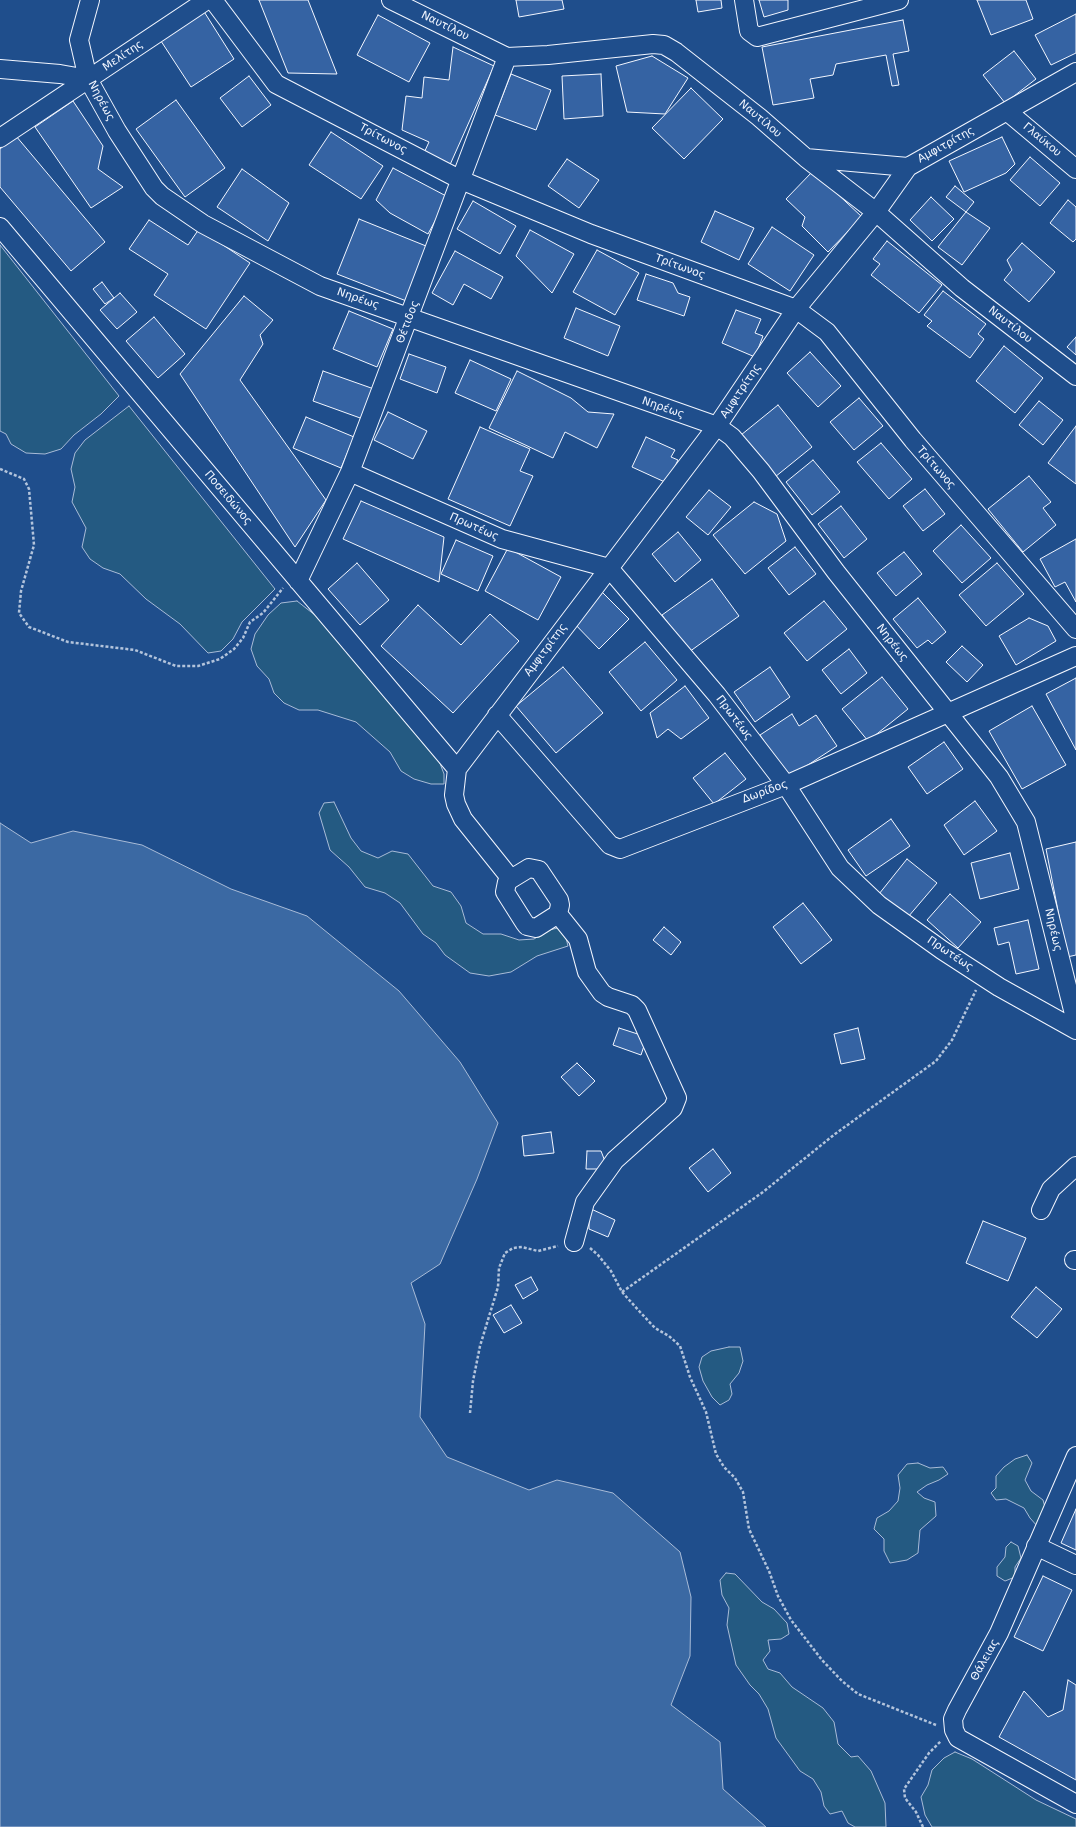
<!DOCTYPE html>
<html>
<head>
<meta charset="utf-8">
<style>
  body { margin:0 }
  canvas { display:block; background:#1f4e8c }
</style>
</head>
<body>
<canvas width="1076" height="1827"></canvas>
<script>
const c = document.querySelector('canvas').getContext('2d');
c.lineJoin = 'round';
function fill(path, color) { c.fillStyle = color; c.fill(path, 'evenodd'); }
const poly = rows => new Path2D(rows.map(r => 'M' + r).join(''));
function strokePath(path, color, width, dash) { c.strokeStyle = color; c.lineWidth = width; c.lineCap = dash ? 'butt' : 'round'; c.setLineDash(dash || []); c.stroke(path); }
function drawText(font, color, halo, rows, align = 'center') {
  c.font = font + ' "DejaVu Sans",sans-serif'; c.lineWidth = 3; c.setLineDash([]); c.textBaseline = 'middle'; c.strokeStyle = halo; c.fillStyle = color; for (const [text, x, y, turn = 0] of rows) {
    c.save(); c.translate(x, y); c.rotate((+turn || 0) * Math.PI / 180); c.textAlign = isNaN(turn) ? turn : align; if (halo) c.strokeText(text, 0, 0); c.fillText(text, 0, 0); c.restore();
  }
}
const green = poly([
  [0,245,119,396,101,414,74,435,61,449,45,454,26,453,11,444,6,434,0,431,0,245],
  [129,406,275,589,242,622,233,639,221,651,208,653,180,624,146,599,120,574,103,568,90,559,82,547,86,528,72,502,75,487,71,469,75,453,85,440,129,406],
  [297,601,320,619,438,758,444,774,444,784,431,784,414,779,401,771,390,752,356,722,318,710,299,710,284,703,274,693,269,679,257,666,251,649,255,634,268,615,281,603,297,601],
  [334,802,351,838,361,851,378,858,392,851,408,854,433,886,451,892,461,906,466,923,483,934,501,934,519,940,534,939,549,930,558,928,566,938,568,946,537,956,511,972,489,976,470,973,445,955,436,943,423,934,400,903,385,893,365,887,349,867,330,850,319,813,324,803,334,802],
  [729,1347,740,1347,743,1361,739,1373,730,1384,732,1394,729,1400,720,1405,712,1397,703,1381,699,1367,702,1357,711,1351,729,1347],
  [1027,1455,1032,1463,1025,1480,1031,1491,1043,1500,1046,1511,1038,1527,1030,1518,1024,1508,1006,1499,996,1500,991,1493,996,1488,996,1476,1004,1467,1015,1459,1027,1455],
  [918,1463,930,1468,943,1467,948,1474,939,1480,927,1485,917,1492,924,1498,935,1502,936,1516,920,1530,918,1553,907,1560,890,1563,884,1551,884,1539,874,1529,877,1518,889,1511,898,1501,900,1488,898,1475,907,1464,918,1463],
  [1011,1542,1018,1546,1021,1558,1015,1567,1015,1577,1005,1581,997,1576,997,1567,1005,1557,1006,1547,1011,1542],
  [726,1573,735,1574,762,1602,774,1609,787,1623,789,1634,781,1639,768,1640,770,1651,763,1660,768,1669,780,1673,792,1687,823,1708,834,1722,838,1744,851,1757,858,1756,871,1771,885,1803,886,1827,855,1827,848,1823,842,1811,830,1814,824,1806,821,1792,813,1779,800,1771,776,1738,768,1709,759,1694,750,1685,736,1665,727,1625,729,1608,722,1595,720,1580,726,1573],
  [955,1752,972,1759,1036,1800,1076,1819,1076,1827,932,1827,925,1815,921,1797,928,1785,932,1770,944,1758,955,1752]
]);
fill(green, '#245a82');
strokePath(green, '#a8bbd7', 1);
const water = poly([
  [0,823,31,843,73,831,142,845,231,889,307,916,399,991,460,1062,498,1123,477,1179,440,1264,411,1283,425,1324,420,1417,447,1457,529,1490,557,1480,613,1493,680,1552,691,1597,690,1656,671,1705,720,1742,723,1789,766,1827,0,1827,0,823]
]);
fill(water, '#3b69a3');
strokePath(water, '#a8bbd7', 1);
const building = poly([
  [259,0,308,0,337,74,288,73,259,0],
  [516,0,562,0,564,9,519,17,516,0],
  [696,0,721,0,722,8,698,12,696,0],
  [759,0,788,0,788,10,764,17,759,0],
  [977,0,1026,0,1033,19,991,35,977,0],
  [203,10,234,59,191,87,159,38,203,10],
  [1076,14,1076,53,1051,65,1035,35,1076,14],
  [378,15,430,43,409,82,357,55,378,15],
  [903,20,909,51,893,54,899,85,892,86,886,55,836,64,833,75,810,79,814,98,773,105,762,47,903,20],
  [453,47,494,66,449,167,423,155,429,142,402,130,406,96,422,98,424,77,449,80,453,47],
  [1014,51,1036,79,1005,103,983,75,1014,51],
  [652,56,688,78,665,114,627,112,616,66,652,56],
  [511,74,551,90,536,130,495,115,511,74],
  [601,74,603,116,564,119,562,76,601,74],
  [249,76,271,105,242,127,220,98,249,76],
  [691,88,723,119,684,159,652,128,691,88],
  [176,100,225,168,185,197,136,129,176,100],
  [73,101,103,146,98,169,123,187,91,208,35,127,73,101],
  [331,132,383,166,361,199,309,165,331,132],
  [16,136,105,242,71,271,0,187,0,149,16,136],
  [1002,137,1015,164,1006,173,964,192,949,161,1002,137],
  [1030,157,1060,183,1040,206,1010,180,1030,157],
  [567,159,599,180,579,208,548,186,567,159],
  [393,168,448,197,428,234,390,213,376,200,393,168],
  [242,169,289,203,268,241,217,207,242,169],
  [813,171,862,217,828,252,802,226,805,217,786,199,813,171],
  [955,186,974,202,966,212,946,197,955,186],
  [931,197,954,219,932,241,910,220,931,197],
  [1068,200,1076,207,1076,239,1073,242,1050,223,1068,200],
  [473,201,516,226,500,254,457,229,473,201],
  [715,211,754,228,739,260,701,242,715,211],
  [966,212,990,228,962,265,938,247,966,212],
  [359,219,431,248,409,302,337,274,359,219],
  [149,220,188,245,199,229,250,263,206,329,154,295,168,274,129,249,149,220],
  [772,227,814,255,790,291,748,264,772,227],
  [530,230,574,254,552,293,516,256,530,230],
  [887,241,942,285,919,313,871,275,880,264,873,259,887,241],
  [1022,243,1055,272,1029,302,1004,280,1012,270,1007,260,1022,243],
  [597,250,639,273,615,315,573,292,597,250],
  [455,251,503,277,491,299,464,284,453,305,432,293,455,251],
  [646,274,673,283,678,293,690,297,684,316,637,300,646,274],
  [102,282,114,298,105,304,93,289,102,282],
  [943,291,986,324,978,334,984,339,970,358,927,326,932,321,924,315,943,291],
  [120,293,137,312,117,329,100,310,120,293],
  [244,296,273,320,260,335,263,344,240,380,326,500,295,547,180,374,244,296],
  [576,308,620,326,608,356,564,338,576,308],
  [736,310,761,319,755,333,763,336,755,357,722,343,736,310],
  [349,311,393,329,377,367,333,349,349,311],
  [154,317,185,354,158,378,126,341,154,317],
  [1076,337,1076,355,1067,347,1076,337],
  [1004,346,1043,378,1015,413,976,381,1004,346],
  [810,352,841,386,818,407,787,373,810,352],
  [409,354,446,367,437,393,400,379,409,354],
  [470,360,511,379,496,411,455,393,470,360],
  [323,371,374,389,363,419,313,401,323,371],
  [517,371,571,398,588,412,614,414,597,448,565,432,553,458,489,428,517,371],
  [859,398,883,426,854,450,830,422,859,398],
  [1039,401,1063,420,1043,445,1019,425,1039,401],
  [778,405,812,447,775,477,741,435,778,405],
  [388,412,427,431,413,459,374,440,388,412],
  [306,417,354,437,341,468,293,448,306,417],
  [1076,426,1076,484,1048,463,1076,426],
  [480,427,530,449,520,471,533,476,510,526,448,499,480,427],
  [646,437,675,450,671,457,678,460,667,483,632,467,646,437],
  [881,443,912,479,889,499,857,462,881,443],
  [813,460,840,492,812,515,786,482,813,460],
  [1029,476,1051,502,1043,508,1056,525,1023,552,988,509,1029,476],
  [925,489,945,514,923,531,903,506,925,489],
  [709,490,731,507,708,535,686,517,709,490],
  [361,501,444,537,439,582,343,539,361,501],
  [754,502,777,514,786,541,745,574,713,535,754,502],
  [841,506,867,539,844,558,818,524,841,506],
  [961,525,991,558,962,583,933,551,961,525],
  [678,532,701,560,675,582,652,554,678,532],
  [1076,539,1076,602,1065,582,1055,587,1040,559,1076,539],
  [456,540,493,556,478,591,441,574,456,540],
  [795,547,816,574,789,595,768,568,795,547],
  [508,548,561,577,538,620,485,591,508,548],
  [904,552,922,574,896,596,877,573,904,552],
  [357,563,389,600,360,625,328,589,357,563],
  [997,563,1024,594,986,626,959,595,997,563],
  [712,579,739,616,689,652,662,615,712,579],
  [600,590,629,619,599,649,570,619,600,590],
  [918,598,946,632,932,644,928,640,917,648,893,619,918,598],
  [824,601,847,629,807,661,784,633,824,601],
  [418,605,461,645,490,614,519,641,453,713,381,646,418,605],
  [1029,618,1048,626,1056,641,1016,665,999,636,1029,618],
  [645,642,677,680,641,711,609,672,645,642],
  [962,646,983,665,967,682,946,662,962,646],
  [849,649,867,673,841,694,822,670,849,649],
  [563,667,603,713,556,753,516,706,563,667],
  [770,667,790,697,755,722,734,692,770,667],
  [882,677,908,709,868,741,842,709,882,677],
  [1076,678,1076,750,1046,694,1076,678],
  [685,686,709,718,681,739,668,729,657,738,650,713,685,686],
  [1032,706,1066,765,1022,789,989,731,1032,706],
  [792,714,799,726,816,715,837,746,788,778,760,735,792,714],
  [944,742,963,769,927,794,908,767,944,742],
  [725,753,746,779,714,804,693,778,725,753],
  [975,801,997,831,964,855,944,825,975,801],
  [891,819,910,846,866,876,848,850,891,819],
  [1076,842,1076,955,1067,957,1046,849,1076,842],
  [1010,853,1019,889,980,899,971,863,1010,853],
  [907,859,937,883,908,917,879,894,907,859],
  [950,894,981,922,958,948,927,920,950,894],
  [803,903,832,940,801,964,773,927,803,903],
  [1028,920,1039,969,1016,974,1009,942,998,945,994,928,1028,920],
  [664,927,681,942,671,955,653,940,664,927],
  [619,1028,647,1037,641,1055,613,1045,619,1028],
  [858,1028,865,1059,841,1064,834,1034,858,1028],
  [577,1063,595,1081,579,1096,561,1077,577,1063],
  [551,1132,554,1153,524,1156,522,1136,551,1132],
  [713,1149,731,1173,708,1192,689,1168,713,1149],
  [587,1151,601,1151,608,1169,586,1169,587,1151],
  [589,1208,615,1220,608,1237,589,1229,589,1208],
  [983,1221,1026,1238,1008,1281,966,1263,983,1221],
  [531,1277,538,1290,523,1299,515,1285,531,1277],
  [1036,1287,1062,1309,1037,1338,1011,1317,1036,1287],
  [511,1305,522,1323,504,1333,493,1315,511,1305],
  [1076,1509,1076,1550,1061,1543,1076,1509],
  [1043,1576,1072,1590,1043,1651,1014,1637,1043,1576],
  [1068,1680,1076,1685,1076,1780,999,1737,1024,1691,1048,1717,1063,1710,1068,1680]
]);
fill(building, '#3563a3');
strokePath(building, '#f2f6ff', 1);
const minor = poly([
  [90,0,79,40,88,79,117,131,154,188,162,196,203,224,320,286,717,426,732,437,761,471,836,572,999,777,1026,822,1076,1022],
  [213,0,276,84,461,180,591,234,796,309,827,332,913,440,1076,629],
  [391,0,507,57,548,55,653,44,664,45,676,52,759,117,806,158,876,212,962,288,1076,376],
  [744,0,749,31,757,37,899,0],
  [0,69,60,74,88,79],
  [1008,112,1076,169],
  [0,138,207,0],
  [806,158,908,167],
  [0,227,457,769],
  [350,472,502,539,609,568,717,695,786,785,840,868,879,905,942,950,999,987,1076,1030],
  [298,581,350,472,507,57],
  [497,715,610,845,620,849,786,785,1076,656],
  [511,879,529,868,539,870,559,900,560,905,558,914,536,928,527,926,524,922,505,892,507,882,511,879,463,819,456,804,454,795,457,769,717,426,796,309,876,212,908,167,1076,72],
  [558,914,578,939,587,972,602,993,608,997,632,1005,637,1010,677,1098,673,1108,615,1160,585,1202,574,1242],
  [1041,1210,1051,1189,1076,1166],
  [1074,1260,1076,1260],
  [1076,1456,999,1633,957,1710,953,1719,954,1730,958,1738,1076,1804],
  [1036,1546,1076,1565]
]);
strokePath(minor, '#f2f6ff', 20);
strokePath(poly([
  [0,469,24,479,29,489,34,545,21,591,19,613,29,627,68,642,135,650,176,666,198,666,220,659,234,649,243,638,250,622,263,613,283,588],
  [590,1248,598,1255,611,1271,622,1292,640,1312,655,1328,669,1336,680,1346,690,1377,706,1412,716,1454,724,1467,735,1478,743,1492,749,1529,769,1571,778,1596,791,1620,822,1660,842,1681,858,1694,936,1725],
  [622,1292,763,1192,835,1134,936,1061,952,1040,976,990],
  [470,1413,473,1381,480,1346,498,1287,499,1268,505,1253,513,1248,522,1247,538,1251,558,1246],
  [923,1827,916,1812,905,1798,904,1789,929,1753,941,1741]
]), '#b3c4dc', 2.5, [3, 2]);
strokePath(minor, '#1f4e8c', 18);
drawText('11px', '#f2f6ff', '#1f4e8c', [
  ["Ναυτίλου",445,26,26],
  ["Μελίτης",123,56,-34],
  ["Νηρέως",101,101,62],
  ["Ναυτίλου",760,119,40],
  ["Τρίτωνος",383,139,28],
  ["Γλαύκου",1042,140,40],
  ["Αμφιτρίτης",946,145,-29],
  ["Τρίτωνος",680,267,20],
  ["Νηρέως",358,299,19],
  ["Θέτιδος",408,322,-69],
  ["Ναυτίλου",1010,325,38],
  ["Αμφιτρίτης",741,391,-56],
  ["Νηρέως",663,408,19],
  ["Τρίτωνος",936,468,49],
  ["Ποσειδώνος",228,498,50],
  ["Πρωτέως",474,527,24],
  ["Νηρέως",892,643,52],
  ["Αμφιτρίτης",546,650,-53],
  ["Πρωτέως",734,718,53],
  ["Δωρίδος",765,792,-20],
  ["Νηρέως",1053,930,77],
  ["Πρωτέως",950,954,34],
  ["Θάλειας",985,1660,-61]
]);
</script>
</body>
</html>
